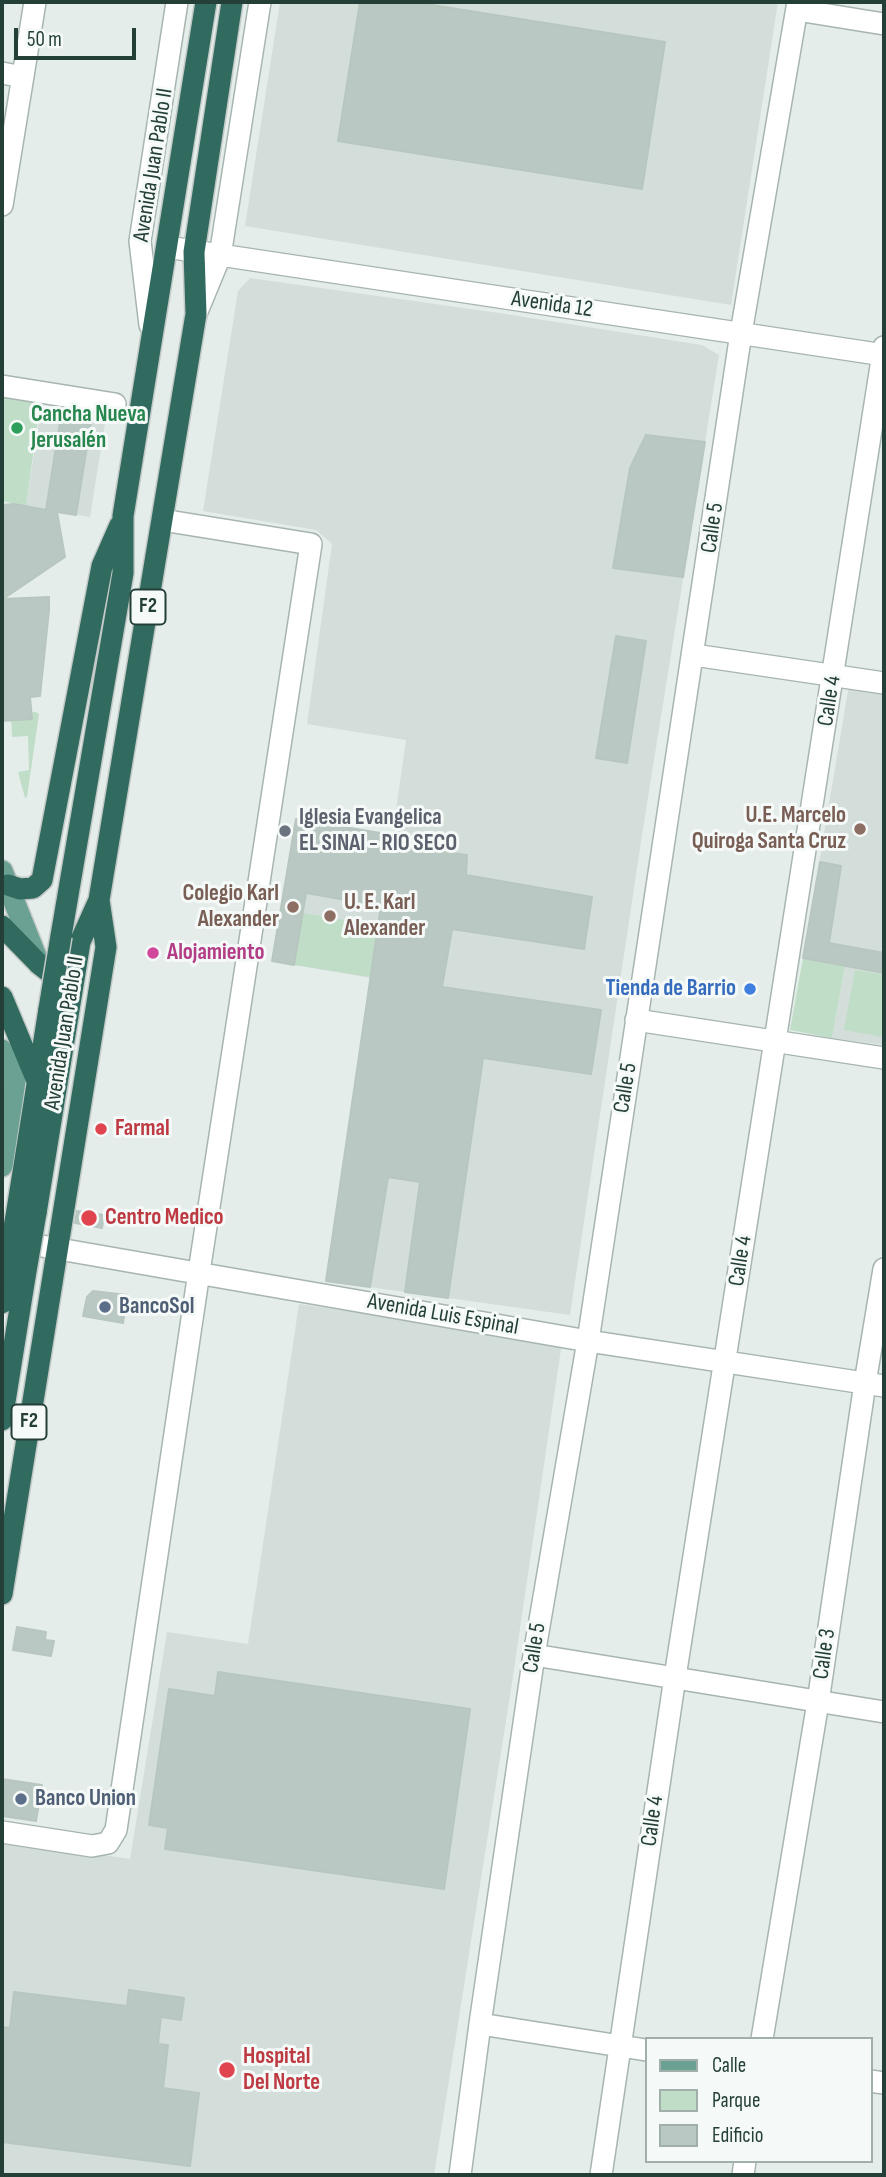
<!DOCTYPE html>
<html>
<head>
<meta charset="utf-8">
<style>
  body { margin:0 }
  #map { position:relative; width:886px; height:2177px; overflow:hidden; background:#e5edea; font-family:"Sofia Sans Condensed",sans-serif }
  canvas { display:block }
  .frame { position:absolute; inset:0; border:4px solid #243f38; pointer-events:none }
  .legend { position:absolute; left:645px; top:2037px; width:228px; height:126px; box-sizing:border-box; background:#f5faf8; border:2px solid #a1afab; margin:0; padding:9px 12px; list-style:none; font-size:21px; color:#243f38 }
  .legend li { display:flex; align-items:center; gap:14px; height:35px }
  .legend b { width:35px; border:2px solid #a1afab }
  .scale { position:absolute; left:14px; top:28px; width:122px; height:32px; box-sizing:border-box; border:4px solid #243f38; border-top:0; padding-left:9px; font-size:21px; line-height:24px; white-space:nowrap; color:#243f38; -webkit-text-stroke:5px #f5faf8; paint-order:stroke }
</style>
</head>
<body>
<div id="map">
<canvas width="886" height="2177"></canvas>
<div class="frame"></div>
<ul class="legend">
<li><b style="height:9px;background:#6ba193"></b>Calle</li>
<li><b style="height:19px;background:#bfddc7"></b>Parque</li>
<li><b style="height:19px;background:#bac8c3"></b>Edificio</li>
</ul>
<div class="scale">50 m</div>
</div>
<script>
const c = document.querySelector('canvas').getContext('2d');
c.lineJoin = 'round';
function fill(path, color) { c.fillStyle = color; c.fill(path, 'evenodd'); }
const poly = rows => new Path2D(rows.map(r => 'M' + r).join(''));
function strokePath(path, color, width, dash) { c.strokeStyle = color; c.lineWidth = width; c.lineCap = dash ? 'butt' : 'round'; c.setLineDash(dash || []); c.stroke(path); }
function drawText(font, color, halo, rows, align = 'center') {
  c.font = font + ' "Sofia Sans Condensed",sans-serif'; c.lineWidth = 6; c.setLineDash([]); c.textBaseline = 'middle'; c.strokeStyle = halo; c.fillStyle = color; for (const [text, x, y, turn = 0] of rows) {
    c.save(); c.translate(x, y); c.rotate((+turn || 0) * Math.PI / 180); c.textAlign = isNaN(turn) ? turn : align; if (halo) c.strokeText(text, 0, 0); c.fillText(text, 0, 0); c.restore();
  }
}
fill(poly([
  [280,2,778,2,731,305,245,226],
  [250,278,499,313,702,345,719,355,642,835,570,1315,326,1281,371,978,272,961,287,872,391,845,406,740,307,724,332,544,316,530,203,511,238,291],
  [41,407,106,417,90,517,26,506],
  [849,685,884,689,884,1045,832,1038,845,967,803,958],
  [299,1304,562,1342,512,1683,434,2175,2,2175,2,1840,130,1859,167,1632,248,1644]
]), '#d3ddd9');
fill(poly([
  [2,392,41,398,26,506,2,501],
  [36,712,39,714,27,797,25,798,18,772,29,770,28,736,12,737,11,714],
  [303,913,379,926,371,977,294,965],
  [803,958,845,966,832,1038,790,1030],
  [855,970,884,975,884,1037,844,1030]
]), '#bfddc7');
const building = poly([
  [360,2,413,2,665,42,642,189,338,141,360,2],
  [62,410,92,415,76,515,57,512,65,557,3,599,49,597,49,610,40,696,30,697,32,719,2,721,2,505,14,504,46,510,62,410],
  [646,435,705,442,683,577,613,568,630,468,646,435],
  [616,636,646,641,627,763,596,758,616,636],
  [296,819,392,835,391,845,467,855,466,875,592,897,584,949,452,929,442,987,601,1010,591,1074,483,1058,448,1298,405,1292,420,1182,388,1177,370,1287,326,1281,381,906,306,893,294,965,272,961,296,819],
  [820,862,841,866,829,943,884,953,884,973,803,958,820,862],
  [77,1211,104,1215,102,1228,75,1223,77,1211],
  [93,1291,127,1295,123,1323,83,1316,87,1297,93,1291],
  [17,1627,46,1632,45,1640,54,1641,51,1656,13,1650,17,1627],
  [218,1672,470,1709,444,1889,165,1849,168,1828,149,1825,169,1689,215,1696,218,1672],
  [2,1779,42,1785,36,1821,2,1816,2,1779],
  [129,1990,184,1998,181,2020,161,2017,158,2044,168,2045,163,2088,199,2093,190,2166,2,2142,2,2027,10,2028,14,1992,127,2006,129,1990]
]);
fill(building, '#bac8c3');
strokePath(building, '#b7c7c0', 2);
const minor = poly([
  [797,10,884,24],
  [2,73,23,77],
  [2,205,35,2],
  [167,247,884,355],
  [196,314,220,256,260,2],
  [150,325,140,241,177,2],
  [2,386,115,404],
  [694,655,884,683],
  [636,1020,884,1058],
  [13,1241,588,1341,884,1386],
  [534,1655,884,1712],
  [2,1832,92,1846,108,1843,116,1830,199,1272,311,544,162,520],
  [480,2024,646,2050],
  [762,2039,818,1702,865,1383,884,1269],
  [870,2081,884,2083],
  [460,2175,480,2024,534,1655,588,1341,741,333,798,2],
  [601,2175,675,1677,884,347],
  [743,2175,745,2161]
]);
const major = poly([
  [2,871,39,964],
  [2,1050,15,1081,2,1166]
]);
const highway = poly([
  [8,885,20,889,33,888,42,880,102,566,120,525],
  [2,926,39,964,67,986],
  [61,936,123,573,123,516,206,2],
  [2,997,37,1081],
  [17,1210,49,1009],
  [36,1213,80,942,99,900],
  [2,1303,6,1274],
  [2,1420,25,1277],
  [2,1594,106,947,99,900,196,314,194,252,232,2]
]);
strokePath(minor, '#a7b5b1', 24);
strokePath(major, '#c2c9c7', 24);
strokePath(highway, '#c2c9c7', 24);
strokePath(minor, '#fff', 21);
strokePath(major, '#6ba193', 21);
strokePath(highway, '#316a5f', 21);
const highwayBridge = poly([
  [49,1009,61,936],
  [6,1274,17,1210],
  [25,1277,36,1213]
]);
strokePath(highwayBridge, '#c2c9c7', 24, []);
strokePath(highwayBridge, '#316a5f', 21);
for (const [x, y, r, color] of [
  [17,428,7,"#2e9e5b"],
  [860,829,7,"#8d6e63"],
  [285,831,7,"#6b7280"],
  [293,907,7,"#8d6e63"],
  [330,916,7,"#8d6e63"],
  [153,953,7,"#d1479c"],
  [750,989,7,"#3f7fe0"],
  [101,1129,7,"#e0444e"],
  [89,1218,9,"#e0444e"],
  [105,1307,7,"#5c6f8a"],
  [21,1799,7,"#5c6f8a"],
  [227,2070,9,"#e0444e"]
]) { const dot = new Path2D(); dot.arc(x, y, r, 0, 2 * Math.PI); c.fillStyle = color; c.fill(dot); strokePath(dot, '#f5faf8', 2.5); }
for (const [x, y, w] of [
  [148,607,35],
  [29,1422,35]
]) { const box = new Path2D(); box.roundRect(x - w / 2, y - 17.5, w, 35, 5); c.fillStyle = '#f5faf8'; c.fill(box); strokePath(box, '#243f38', 2); }
drawText('bold 21px', '#243f38', null, [
  ["F2",148,607],
  ["F2",29,1422]
]);
drawText('23px', '#243f38', '#f5faf8', [
  ["Avenida Juan Pablo II",154,165,-81],
  ["Avenida 12",552,305,8],
  ["Calle 5",713,528,-82],
  ["Calle 4",830,701,-81],
  ["Avenida Juan Pablo II",65,1033,-81],
  ["Calle 5",626,1088,-81],
  ["Calle 4",741,1261,-81],
  ["Avenida Luis Espinal",443,1315,10],
  ["Calle 5",535,1648,-81],
  ["Calle 3",825,1654,-82],
  ["Calle 4",653,1821,-82]
]);
drawText('bold 23px', '#27864d', '#f5faf8', [
  ["Cancha Nueva",31,415],
  ["Jerusalén",31,441]
], 'left');
drawText('bold 23px', '#785e54', '#f5faf8', [
  ["U.E. Marcelo",846,816],
  ["Quiroga Santa Cruz",846,842],
  ["Colegio Karl",279,894],
  ["Alexander",279,920],
  ["U. E. Karl",344,903,"left"],
  ["Alexander",344,929,"left"]
], 'right');
drawText('bold 23px', '#5b616d', '#f5faf8', [
  ["Iglesia Evangelica",299,818],
  ["EL SINAI - RIO SECO",299,844]
], 'left');
drawText('bold 23px', '#b23c85', '#f5faf8', [
  ["Alojamiento",167,953]
], 'left');
drawText('bold 23px', '#366cbe', '#f5faf8', [
  ["Tienda de Barrio",736,989]
], 'right');
drawText('bold 23px', '#be3a42', '#f5faf8', [
  ["Farmal",115,1129],
  ["Centro Medico",105,1218],
  ["Hospital",243,2057],
  ["Del Norte",243,2083]
], 'left');
drawText('bold 23px', '#4e5e75', '#f5faf8', [
  ["BancoSol",119,1307],
  ["Banco Union",35,1799]
], 'left');
</script>
</body>
</html>
